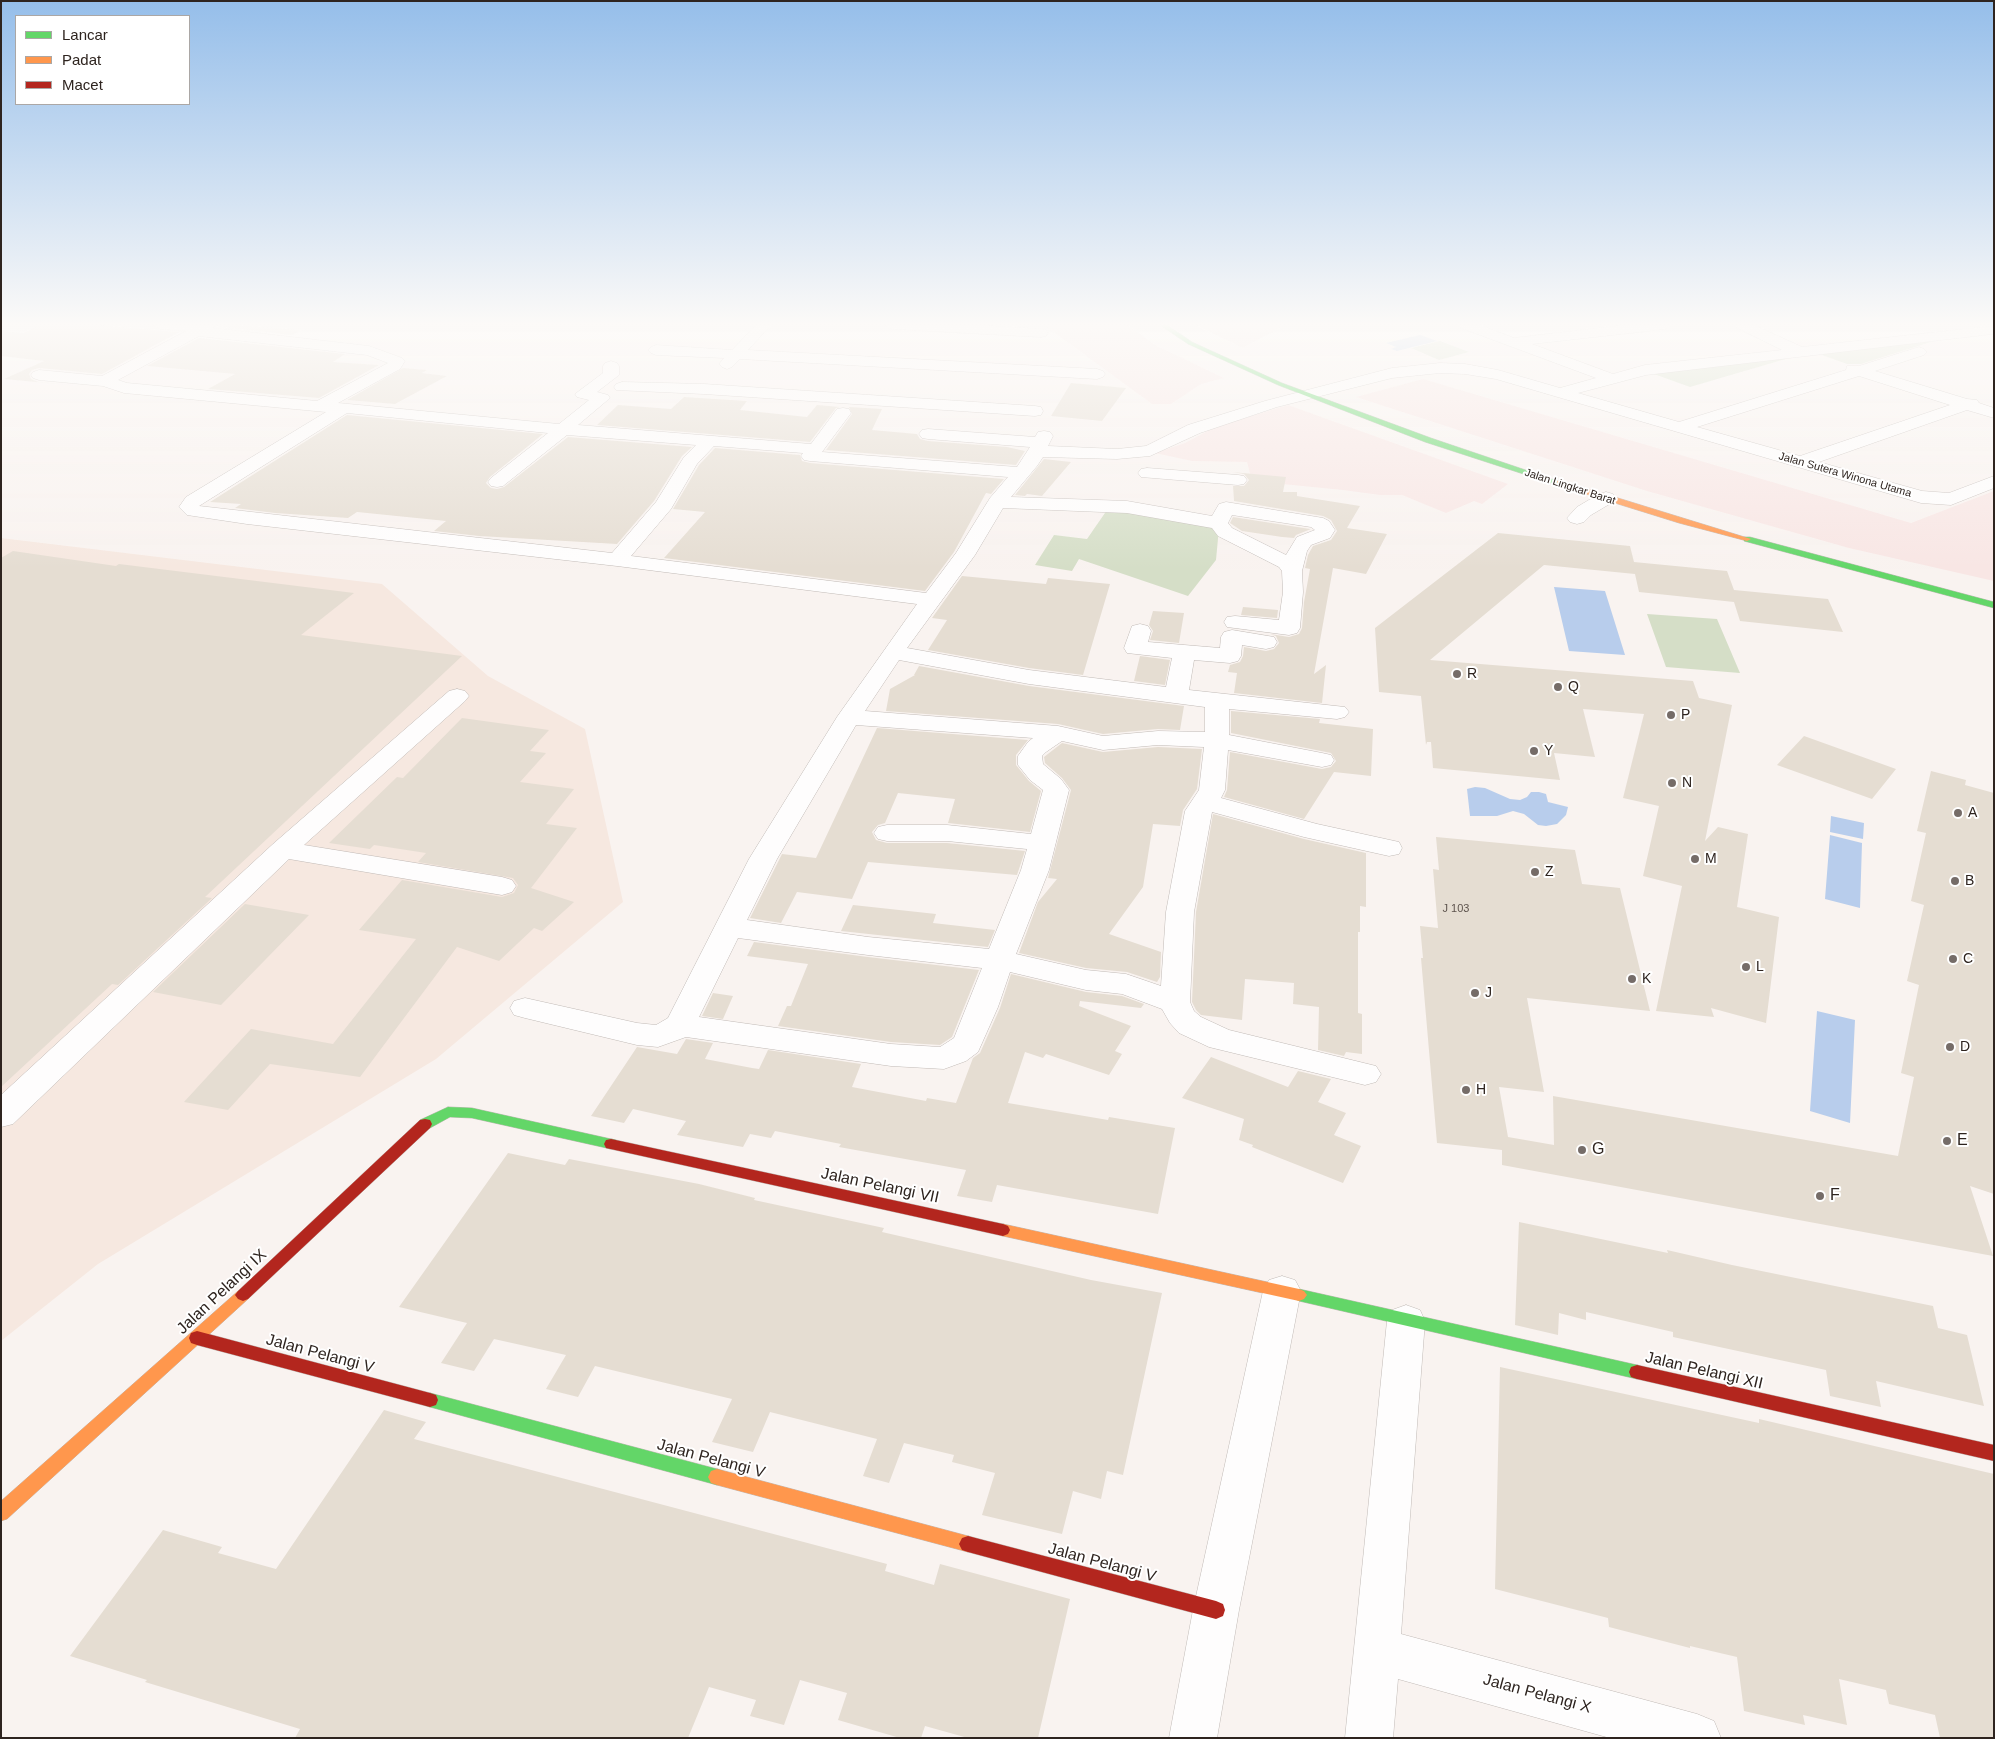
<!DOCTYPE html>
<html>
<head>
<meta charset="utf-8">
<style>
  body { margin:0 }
  #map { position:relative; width:1995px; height:1739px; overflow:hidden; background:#f9f3f0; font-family:Arial,sans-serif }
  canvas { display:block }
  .frame { position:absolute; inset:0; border:2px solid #2e241f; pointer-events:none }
  .legend { position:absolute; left:15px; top:15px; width:175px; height:90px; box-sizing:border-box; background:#fff; border:1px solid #aba7a5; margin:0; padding:6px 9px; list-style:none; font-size:15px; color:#2e241f }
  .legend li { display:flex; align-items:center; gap:10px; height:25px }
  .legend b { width:25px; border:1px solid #aba7a5 }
</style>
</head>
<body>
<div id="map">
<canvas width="1995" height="1739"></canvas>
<div class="frame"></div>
<ul class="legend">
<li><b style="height:6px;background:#63d668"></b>Lancar</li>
<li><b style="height:6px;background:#ff974d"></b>Padat</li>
<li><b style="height:6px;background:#b3261e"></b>Macet</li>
</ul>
</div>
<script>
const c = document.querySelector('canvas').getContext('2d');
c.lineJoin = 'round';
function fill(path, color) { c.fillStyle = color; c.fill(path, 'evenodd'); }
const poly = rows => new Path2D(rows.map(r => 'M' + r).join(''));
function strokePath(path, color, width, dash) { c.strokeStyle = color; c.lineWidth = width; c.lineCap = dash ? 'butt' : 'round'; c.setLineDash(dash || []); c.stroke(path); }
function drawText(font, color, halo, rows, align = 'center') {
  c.font = font + ' Arial,sans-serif'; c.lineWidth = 4; c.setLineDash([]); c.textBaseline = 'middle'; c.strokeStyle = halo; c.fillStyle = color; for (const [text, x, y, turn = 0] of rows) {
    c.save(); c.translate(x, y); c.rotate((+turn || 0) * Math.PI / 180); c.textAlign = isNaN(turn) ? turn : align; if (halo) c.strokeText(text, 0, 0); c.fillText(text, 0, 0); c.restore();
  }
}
fill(poly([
  [1044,325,1127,325,1155,345,1224,378,1201,384,1171,404,1152,404],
  [1196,325,1285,325,1243,348],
  [1423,379,1911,523,1994,491,1994,581,1849,548,1647,491,1356,397],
  [1288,405,1508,484,1482,504,1474,501,1446,513,1402,495,1380,495,1343,490,1252,481,1247,462,1192,461,1155,453,1185,443,1215,427]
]), '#f8e6e4');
fill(poly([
  [1,538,382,584,488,676,585,729,623,902,436,1059,98,1264,1,1341]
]), '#f6e8e0');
fill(poly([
  [1440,341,1469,352,1439,360,1411,348],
  [1929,341,1931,342,1861,364,1847,364,1822,355,1825,353],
  [1796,356,1690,387,1651,373],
  [1107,510,1145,513,1219,528,1216,560,1188,596,1079,559,1072,571,1035,565,1054,535,1087,539],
  [1647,614,1717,619,1740,673,1666,667]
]), '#d5dec7');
fill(poly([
  [1420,335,1437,341,1397,351,1391,349,1396,347,1386,343],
  [1554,587,1605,591,1625,655,1569,651],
  [1475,787,1485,788,1510,799,1520,800,1527,797,1531,792,1539,792,1546,794,1548,802,1568,807,1566,815,1557,824,1546,826,1538,825,1524,814,1513,811,1497,816,1470,816,1467,789],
  [1831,816,1864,823,1863,839,1830,832],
  [1830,835,1862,843,1860,908,1825,899],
  [1817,1011,1855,1020,1850,1123,1810,1111]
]), '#b8cdec');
fill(poly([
  [40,325,99,325,179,332,102,374,39,368,32,370,29,374,31,379,38,382,80,386,4,379,44,361,1,356,1,331,23,333],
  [218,325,236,325,301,330,292,335,216,326],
  [199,338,345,354,333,362,379,365,319,398,208,389,235,374,147,366],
  [403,368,427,370,422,373,447,376,395,404,347,400],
  [1071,383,1126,388,1102,421,1051,416],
  [684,397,747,401,740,410,807,417,817,405,840,407,836,408,810,442,597,425,618,405,671,409],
  [849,407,882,409,872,430,917,434,920,439,928,441,1007,447,1025,451,1016,465,826,450,852,414],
  [347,415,543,434,490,477,486,483,491,488,497,489,504,487,568,437,692,447,682,456,654,501,617,544,479,536,434,531,446,521,357,512,348,518,275,513,235,508,241,504,210,502],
  [715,448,800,455,802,461,810,463,1004,479,991,494,986,493,954,552,925,591,664,558,705,512,673,509,699,465],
  [1044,459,1071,462,1042,496,1027,494,1025,496,1015,495],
  [1232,472,1286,477,1283,492,1297,492,1297,496,1360,506,1347,528,1387,534,1366,574,1333,568,1314,674,1326,665,1322,703,1234,693,1237,673,1228,672,1230,665,1240,662,1243,656,1244,647,1266,651,1274,649,1279,643,1276,636,1270,634,1289,637,1299,634,1302,628,1304,602,1310,569,1305,568,1308,555,1313,546,1331,540,1337,531,1331,520,1323,516,1234,501,1233,486,1244,486,1249,480,1244,474],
  [1233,517,1310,529,1311,529,1296,535,1294,538,1282,537,1242,531,1230,523],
  [1498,533,1630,546,1634,562,1727,571,1734,590,1828,599,1843,632,1740,621,1734,602,1639,592,1635,574,1544,565,1430,660,1693,681,1699,698,1732,705,1705,841,1718,827,1748,834,1737,907,1779,917,1766,1023,1711,1008,1714,1017,1656,1011,1682,886,1643,876,1659,806,1623,798,1644,714,1583,709,1595,757,1554,753,1560,780,1433,768,1431,742,1427,742,1426,745,1421,696,1379,692,1375,628],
  [13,551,116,566,119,564,354,593,301,635,462,656,205,897,212,898,118,985,112,984,1,1087,1,558],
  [962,576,1046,584,1048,578,1110,584,1083,675,1029,668,928,650,947,620,932,618],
  [1243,607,1278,610,1277,618,1241,615],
  [1153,611,1184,613,1179,643,1150,640,1153,631,1149,625],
  [1140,656,1170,660,1165,685,1134,681],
  [919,666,1029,686,1184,706,1180,730,1158,729,1103,734,1058,724,886,711,890,689,915,675,914,675],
  [1231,711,1320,719,1319,723,1373,729,1371,776,1334,772,1304,819,1224,797,1227,790,1230,752,1322,769,1331,767,1336,761,1331,753,1231,733],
  [462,718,549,730,530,751,546,753,520,782,574,789,546,824,577,828,531,888,574,902,542,931,534,928,499,961,457,947,360,1077,270,1064,228,1110,184,1102,251,1029,333,1044,416,939,359,930,402,880,502,897,514,893,518,885,513,878,418,862,426,853,374,845,370,849,329,843,397,777,403,778],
  [877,728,1028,740,1016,755,1016,765,1029,781,1041,791,1030,832,948,823,955,799,898,793,885,823,878,825,872,832,876,840,887,843,947,843,1025,851,1017,875,868,862,852,899,797,892,781,923,750,918,782,854,816,858],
  [1804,736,1896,769,1872,799,1777,765],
  [1062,743,1103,752,1158,747,1202,749,1197,789,1183,810,1180,826,1153,824,1143,887,1109,934,1161,952,1160,977,1157,982,1127,972,1086,968,1019,953,1038,902,1057,879,1048,878,1071,790,1062,778,1045,763,1044,757],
  [1931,771,1966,780,1965,785,1994,793,1994,1194,1970,1186,1993,1256,1502,1165,1502,1150,1437,1143,1421,958,1423,958,1420,926,1438,928,1433,869,1439,870,1436,837,1575,850,1582,884,1620,888,1650,1011,1527,998,1544,1092,1499,1087,1508,1137,1554,1145,1553,1096,1898,1156,1914,1077,1901,1073,1919,985,1907,981,1924,905,1911,901,1926,833,1917,831],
  [1213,814,1304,839,1366,853,1366,907,1360,906,1360,932,1358,932,1358,1013,1362,1014,1362,1054,1346,1052,1344,1056,1318,1050,1319,1007,1293,1004,1294,983,1245,979,1242,1020,1201,1015,1196,1010,1192,1002,1196,912],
  [245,904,309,915,221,1005,153,992],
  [853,905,936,914,933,923,995,930,988,947,841,931],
  [754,942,868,957,979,970,952,1037,940,1045,891,1042,778,1026,787,1006,791,1006,808,964,747,956],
  [1011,974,1086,992,1122,996,1144,1004,1141,1008,1080,1001,1079,1006,1131,1026,1115,1051,1122,1054,1109,1075,1046,1054,1043,1058,1025,1052,1008,1103,1108,1120,1109,1117,1175,1128,1158,1214,997,1185,992,1202,957,1196,966,1170,839,1147,841,1144,775,1131,771,1138,750,1134,743,1147,677,1135,686,1121,633,1109,624,1123,591,1116,637,1047,677,1054,686,1039,713,1043,705,1059,752,1068,759,1069,768,1050,861,1064,852,1087,926,1101,927,1098,956,1103,973,1058,980,1053,1000,1008],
  [713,993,733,996,723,1019,702,1016],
  [1211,1057,1288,1087,1298,1071,1331,1079,1318,1102,1346,1113,1334,1135,1361,1146,1343,1183,1252,1147,1253,1145,1239,1140,1244,1119,1182,1098],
  [508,1153,565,1165,569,1159,699,1184,755,1198,754,1200,884,1228,882,1232,1091,1280,1162,1293,1123,1475,1107,1471,1101,1499,1073,1491,1062,1534,982,1515,995,1473,952,1462,954,1455,904,1443,889,1483,863,1476,877,1439,770,1412,753,1452,712,1442,732,1399,595,1366,578,1397,546,1389,566,1355,494,1339,474,1371,441,1363,467,1323,399,1307],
  [1519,1222,1668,1253,1667,1250,1732,1265,1933,1306,1938,1328,1967,1335,1984,1406,1876,1381,1881,1407,1830,1396,1826,1370,1673,1337,1673,1332,1586,1312,1586,1320,1559,1313,1558,1335,1515,1325],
  [1500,1367,1759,1423,1759,1419,1994,1474,1994,1738,1940,1738,1935,1715,1889,1704,1886,1690,1839,1679,1847,1725,1803,1715,1805,1725,1744,1711,1737,1657,1690,1646,1690,1648,1609,1627,1608,1618,1495,1589],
  [384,1410,426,1422,414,1439,887,1564,885,1571,934,1585,940,1564,1070,1599,1038,1738,968,1738,925,1726,921,1738,900,1738,838,1720,847,1693,800,1680,784,1725,750,1716,756,1700,709,1687,688,1738,295,1738,300,1729,145,1682,147,1680,70,1656,163,1530,222,1547,218,1553,276,1569]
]), '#e5ddd2');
const street = poly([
  [153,325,215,325,213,328,369,346,402,358,405,361,400,369,338,403,559,424,589,400,577,397,575,394,603,373,603,366,605,363,611,361,617,363,619,366,619,375,597,392,608,395,610,398,578,425,811,444,837,409,843,408,849,409,851,413,822,452,1017,467,1030,447,928,439,922,438,919,434,922,430,928,429,1035,437,1038,432,1044,431,1050,432,1053,436,1048,446,1117,449,1146,446,1188,425,1265,401,1392,368,1440,363,1465,364,1498,370,1560,388,1596,378,1461,328,1459,325,1480,325,1514,338,1624,325,1673,325,1666,329,1532,344,1613,374,1645,365,1782,350,1737,328,1735,325,1754,325,1802,347,1992,326,1994,326,1994,334,1992,334,1646,375,1578,393,1679,422,1846,370,1847,366,1859,366,1919,347,1924,349,1927,352,1924,355,1875,371,1967,399,1977,400,1979,403,1994,408,1994,418,1967,410,1819,462,1922,491,1949,493,1994,476,1994,488,1951,505,1921,503,1496,379,1465,374,1440,373,1392,378,1277,407,1200,433,1150,456,1117,459,1043,457,1037,466,1011,497,1127,501,1212,516,1219,504,1226,502,1323,518,1329,521,1335,530,1330,538,1311,545,1307,551,1302,571,1303,592,1300,628,1297,633,1289,635,1227,627,1224,622,1227,617,1235,616,1279,620,1283,592,1282,571,1279,567,1218,536,1212,528,1127,513,1003,508,975,555,907,648,1029,670,1166,687,1172,658,1127,653,1124,648,1132,626,1140,624,1148,626,1151,631,1148,642,1220,648,1221,637,1224,632,1232,630,1274,637,1277,642,1274,647,1266,649,1242,645,1241,656,1238,661,1230,663,1194,660,1189,690,1345,707,1349,712,1345,717,1337,719,1229,709,1229,735,1322,753,1331,755,1334,760,1331,765,1322,767,1228,750,1225,790,1221,798,1317,824,1399,842,1402,848,1399,854,1389,856,1304,837,1212,812,1194,912,1190,1002,1194,1011,1201,1017,1229,1030,1376,1066,1381,1074,1376,1082,1365,1085,1209,1047,1179,1033,1170,1023,1162,1009,1122,994,1086,990,1010,972,998,1007,978,1052,966,1061,944,1069,891,1066,686,1037,658,1047,637,1045,525,1018,514,1015,510,1008,514,1001,525,998,637,1023,656,1025,668,1018,749,859,837,717,917,604,617,566,247,524,187,515,179,507,186,497,326,412,124,393,103,386,39,380,33,378,31,375,33,372,39,370,102,376,186,331,160,329,153,325],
  [199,336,367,355,388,363,317,401,127,383,118,380,199,336],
  [1859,376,1950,405,1800,456,1697,427,1859,376],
  [347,413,548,433,491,478,488,482,491,486,497,487,503,486,567,435,696,445,684,457,656,502,612,553,199,506,347,413],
  [714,446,803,453,801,456,804,460,810,461,1008,477,990,498,956,553,926,593,631,556,671,509,697,464,714,446],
  [1232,515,1311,527,1315,530,1297,537,1286,555,1232,528,1228,523,1232,515],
  [899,660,1029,684,1205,707,1205,732,1158,731,1103,736,1058,726,865,711,899,660],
  [856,725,1033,738,1028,742,1018,756,1018,765,1030,780,1043,790,1031,834,947,825,887,825,878,827,874,833,878,839,887,841,947,841,1027,849,1021,870,989,949,868,937,747,920,777,859,856,725],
  [1062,741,1103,750,1158,745,1204,747,1199,790,1185,811,1166,912,1161,986,1126,974,1086,970,1016,954,1049,870,1069,790,1061,779,1043,764,1042,756,1046,752,1062,741],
  [738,938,868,955,982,968,954,1038,940,1047,891,1044,699,1017,738,938],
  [756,325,771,325,748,350,1097,369,1103,371,1105,374,1103,377,1097,379,740,359,732,367,727,369,722,367,719,364,724,358,656,355,651,353,648,350,651,347,656,345,732,350,756,325],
  [885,325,978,325,1041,329,1046,330,1048,333,1046,336,1041,337,892,329,885,325],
  [622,382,704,384,1035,406,1041,407,1043,411,1041,415,1035,416,704,394,616,390,614,387,616,384,622,382],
  [1147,468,1238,475,1244,476,1247,480,1244,484,1238,485,1141,477,1138,473,1141,469,1147,468],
  [1606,492,1613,494,1615,498,1613,502,1591,515,1584,522,1577,524,1570,522,1567,518,1577,507,1599,494,1606,492],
  [457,689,465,691,469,696,465,701,304,845,502,877,512,880,516,886,512,892,502,895,289,859,13,1124,1,1127,1,1095,273,844,449,691,457,689],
  [1282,1276,1295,1280,1301,1291,1239,1610,1217,1738,1169,1738,1193,1610,1263,1291,1269,1280,1282,1276],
  [1406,1305,1420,1310,1425,1321,1401,1634,1697,1714,1714,1721,1721,1738,1610,1738,1398,1679,1393,1738,1345,1738,1387,1321,1392,1310,1406,1305]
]);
const fast = poly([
  [1160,325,1167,325,1192,342,1282,383,1431,438,1564,483,1557,485,1425,442,1278,385,1188,344,1160,325],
  [1744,537,1750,537,1994,602,1994,608,1744,541,1744,537],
  [448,1107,472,1108,611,1139,616,1140,618,1144,616,1148,611,1149,472,1118,450,1117,430,1128,425,1129,420,1128,418,1124,420,1120,448,1107],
  [1299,1289,1637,1365,1643,1367,1645,1372,1643,1377,1637,1379,1299,1301,1294,1299,1291,1295,1294,1291,1299,1289],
  [430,1393,717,1469,723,1471,726,1477,723,1483,717,1485,430,1407,424,1405,422,1400,424,1395,430,1393]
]);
const slow = poly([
  [1557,481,1563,481,1751,539,1747,541,1679,523,1557,485,1557,481],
  [1003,1224,1299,1289,1304,1291,1307,1295,1304,1299,1299,1301,1003,1236,998,1234,996,1230,998,1226,1003,1224],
  [243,1289,248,1291,251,1295,248,1299,7,1519,1,1521,1,1501,238,1291,243,1289],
  [717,1469,968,1536,974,1538,977,1544,974,1550,968,1552,717,1485,711,1483,708,1477,711,1471,717,1469]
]);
const jam = poly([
  [425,1119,430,1120,432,1124,430,1128,248,1299,243,1301,238,1299,235,1295,238,1291,420,1120,425,1119],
  [611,1139,1003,1224,1008,1226,1010,1230,1008,1234,1003,1236,606,1148,604,1144,606,1140,611,1139],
  [197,1331,430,1393,436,1395,438,1400,436,1405,430,1407,197,1345,191,1343,189,1338,191,1333,197,1331],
  [1637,1365,1994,1445,1994,1461,1637,1379,1631,1377,1629,1372,1631,1367,1637,1365],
  [968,1536,1216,1601,1223,1604,1225,1610,1223,1616,1216,1619,968,1552,962,1550,959,1544,962,1538,968,1536]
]);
strokePath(street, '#c1bab6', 1);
strokePath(fast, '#c1bab6', 1);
strokePath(slow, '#c1bab6', 1);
strokePath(jam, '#c1bab6', 1);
fill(street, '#fefdfd');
fill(fast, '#63d668');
fill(slow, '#ff974d');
fill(jam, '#b3261e');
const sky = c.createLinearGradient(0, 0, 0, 569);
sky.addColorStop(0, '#95beea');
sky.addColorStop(0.57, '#fcfaf8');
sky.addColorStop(1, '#fcfaf800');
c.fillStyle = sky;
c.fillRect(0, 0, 1995, 569);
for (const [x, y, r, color] of [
  [1457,674,5,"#756c68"],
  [1558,687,5,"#756c68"],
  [1671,715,5,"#756c68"],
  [1534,751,5,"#756c68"],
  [1672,783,5,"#756c68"],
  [1958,813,5,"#756c68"],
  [1695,859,5,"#756c68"],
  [1535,872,5,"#756c68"],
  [1955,881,5,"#756c68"],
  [1953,959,5,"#756c68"],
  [1746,967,5,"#756c68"],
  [1632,979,5,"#756c68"],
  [1475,993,5,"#756c68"],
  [1950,1047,5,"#756c68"],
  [1466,1090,5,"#756c68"],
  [1947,1141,5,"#756c68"],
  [1582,1150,5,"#756c68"],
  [1820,1196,5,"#756c68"]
]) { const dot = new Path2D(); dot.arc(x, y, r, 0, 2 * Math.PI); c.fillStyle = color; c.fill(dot); strokePath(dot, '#fff', 2); }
drawText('11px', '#2e241f', '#fff', [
  ["Jalan Sutera Winona Utama",1845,475,16],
  ["Jalan Lingkar Barat",1570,487,18]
]);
drawText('11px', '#5d534d', null, [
  ["J 103",1456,909]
]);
drawText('14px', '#2e241f', '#fff', [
  ["R",1467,674],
  ["Q",1568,687],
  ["P",1681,715],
  ["Y",1544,751],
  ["N",1682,783],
  ["A",1968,813],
  ["M",1705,859],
  ["Z",1545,872],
  ["B",1965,881],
  ["C",1963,959],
  ["L",1756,967],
  ["K",1642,979],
  ["J",1485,993],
  ["D",1960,1047],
  ["H",1476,1090]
], 'left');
drawText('16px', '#2e241f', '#fff', [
  ["E",1957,1141],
  ["G",1592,1150],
  ["F",1830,1196]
], 'left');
drawText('16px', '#2e241f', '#fff', [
  ["Jalan Pelangi VII",880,1186,12],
  ["Jalan Pelangi IX",222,1292,-43],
  ["Jalan Pelangi V",320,1354,15],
  ["Jalan Pelangi XII",1704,1371,13],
  ["Jalan Pelangi V",711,1459,15],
  ["Jalan Pelangi V",1102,1563,15],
  ["Jalan Pelangi X",1537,1694,15]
]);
</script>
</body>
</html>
